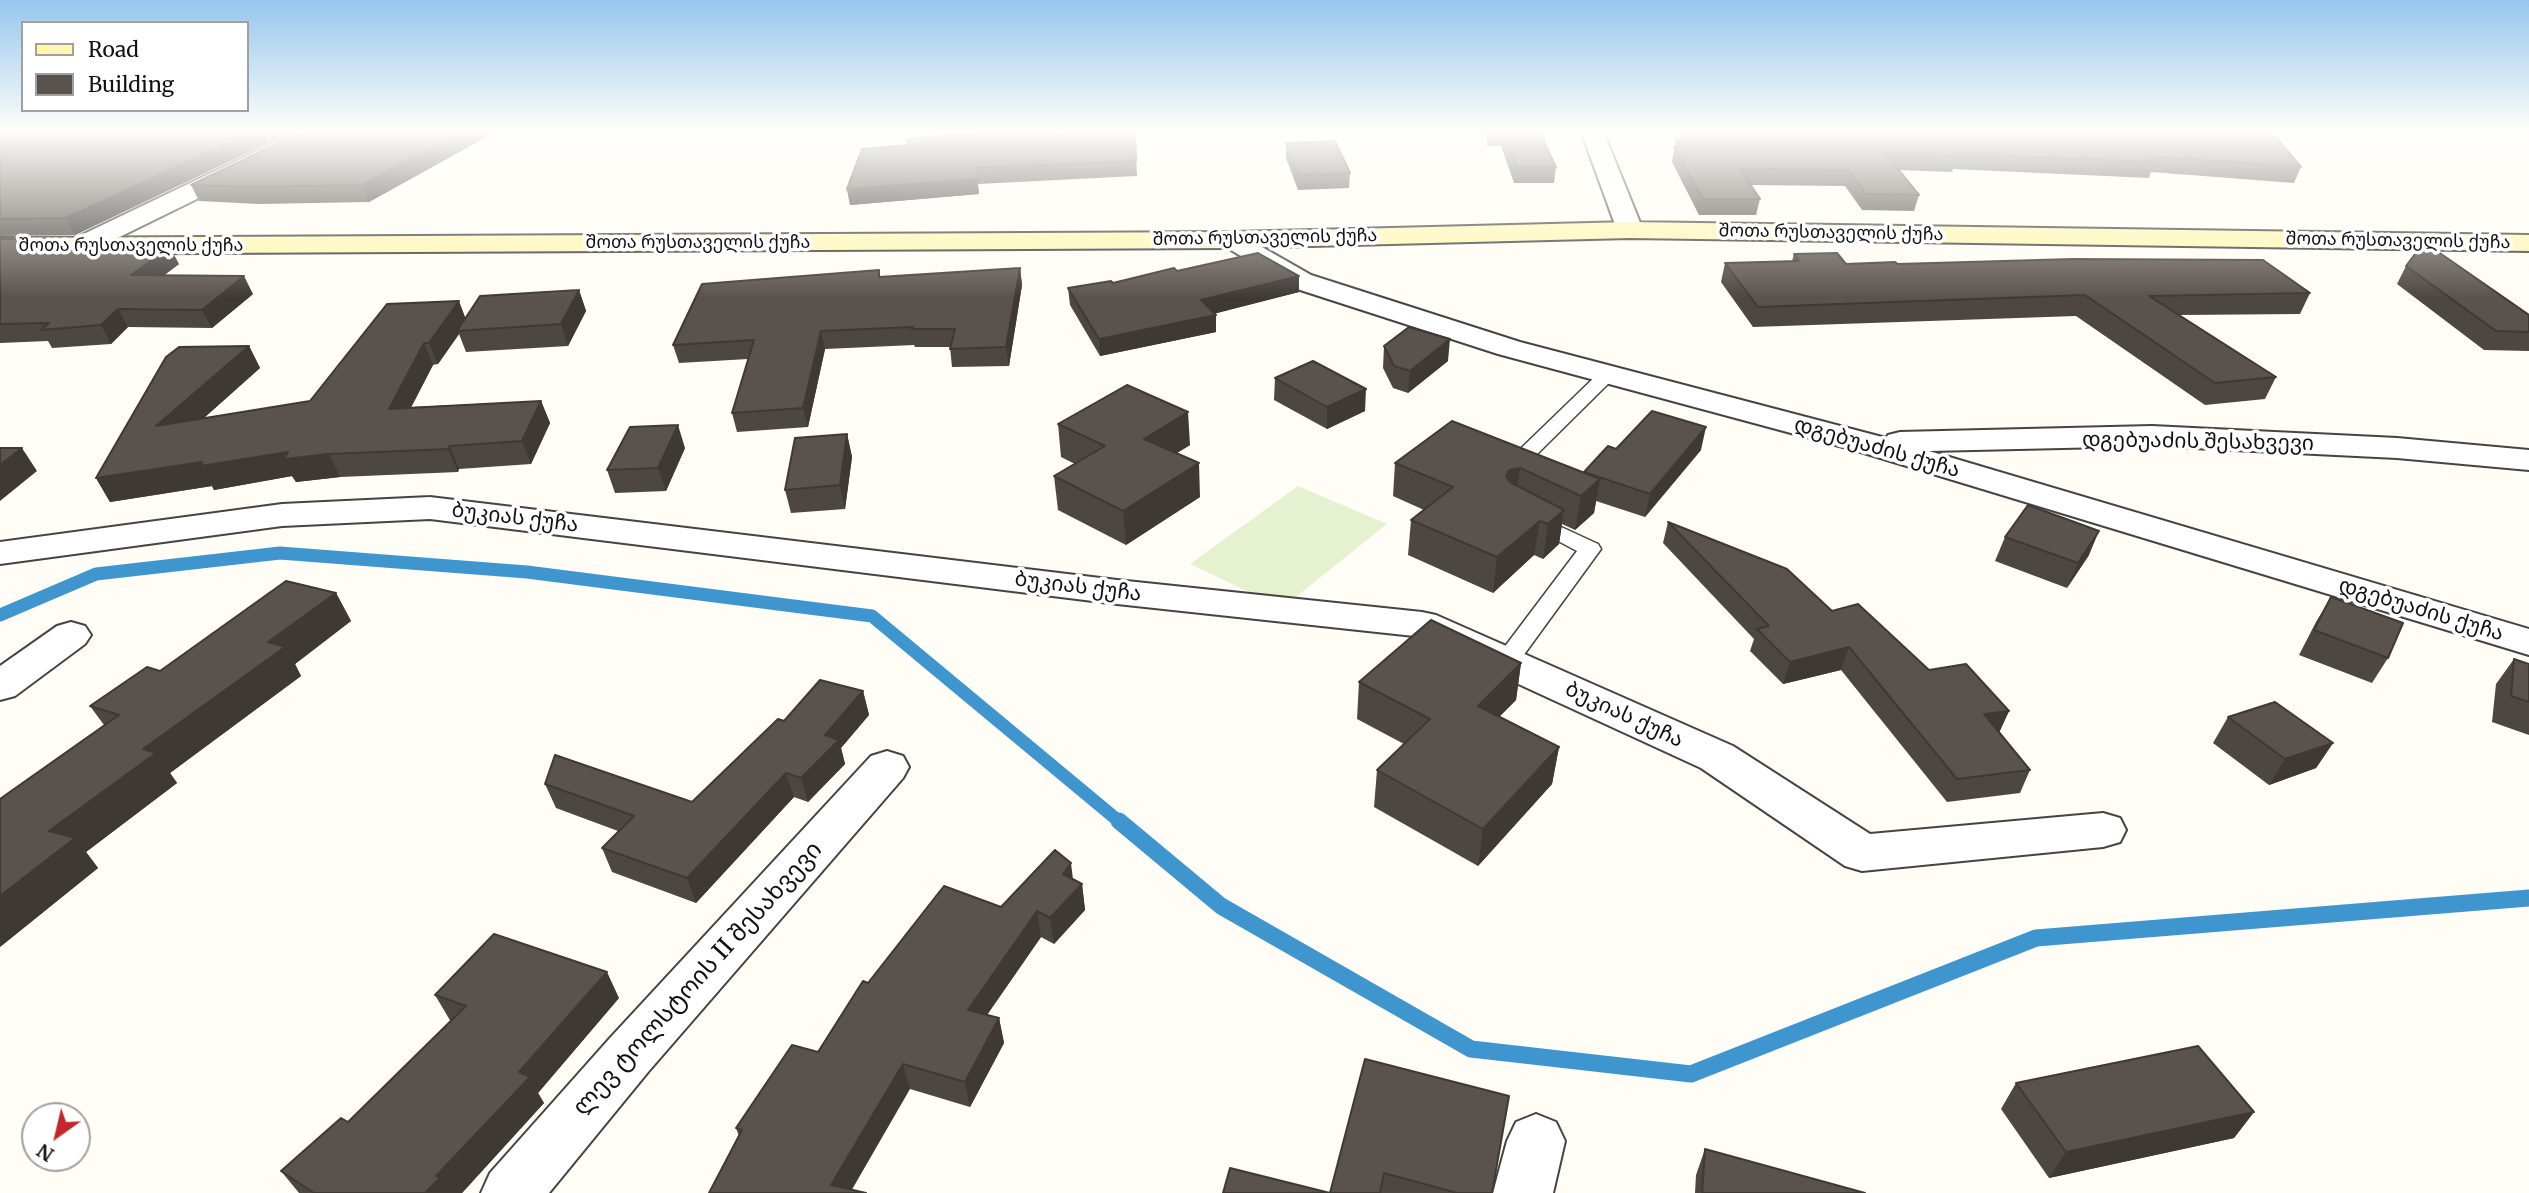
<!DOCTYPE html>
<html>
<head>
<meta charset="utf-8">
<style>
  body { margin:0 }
  #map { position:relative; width:2529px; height:1193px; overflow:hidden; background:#fffdf5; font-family:Merriweather,serif }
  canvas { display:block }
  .legend { position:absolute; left:21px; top:21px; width:228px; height:91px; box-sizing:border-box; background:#fff; border:2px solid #a0a0a0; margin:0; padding:9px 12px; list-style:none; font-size:21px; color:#111 }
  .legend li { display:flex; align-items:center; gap:14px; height:35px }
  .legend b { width:35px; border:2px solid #a0a0a0 }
  .north { position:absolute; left:21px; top:1102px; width:70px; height:70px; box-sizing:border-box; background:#fff; border:2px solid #a0a0a0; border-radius:50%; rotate:214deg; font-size:19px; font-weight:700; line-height:28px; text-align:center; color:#111 }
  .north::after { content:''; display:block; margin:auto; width:24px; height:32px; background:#c4262e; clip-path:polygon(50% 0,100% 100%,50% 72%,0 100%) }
</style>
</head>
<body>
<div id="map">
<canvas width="2529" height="1193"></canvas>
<ul class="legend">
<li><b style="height:9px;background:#fff6b0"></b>Road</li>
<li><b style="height:19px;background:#5a524d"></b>Building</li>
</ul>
<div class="north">N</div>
</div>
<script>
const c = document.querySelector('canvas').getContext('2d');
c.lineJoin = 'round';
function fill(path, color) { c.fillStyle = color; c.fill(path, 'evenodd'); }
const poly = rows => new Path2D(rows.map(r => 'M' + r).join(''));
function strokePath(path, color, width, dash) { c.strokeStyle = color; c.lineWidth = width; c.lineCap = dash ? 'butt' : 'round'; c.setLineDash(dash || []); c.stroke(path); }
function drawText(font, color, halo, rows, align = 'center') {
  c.font = font + ' Merriweather,"Noto Sans Georgian",serif'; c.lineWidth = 7; c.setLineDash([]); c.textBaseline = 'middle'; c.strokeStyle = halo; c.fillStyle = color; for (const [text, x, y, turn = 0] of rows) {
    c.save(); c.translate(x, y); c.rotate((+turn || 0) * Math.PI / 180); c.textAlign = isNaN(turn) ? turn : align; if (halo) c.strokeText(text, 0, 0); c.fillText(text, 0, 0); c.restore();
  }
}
fill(poly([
  [1298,486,1387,524,1282,608,1190,564]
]), '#e6f2cf');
strokePath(poly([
  [0,615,96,574,280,553,527,572,872,616,1121,823]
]), '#3f96cf', 13);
strokePath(poly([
  [1119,821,1221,906,1471,1049,1691,1074,2036,938,2529,898]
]), '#3f96cf', 17);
const lane = poly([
  [1607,370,1616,375,1613,379,1525,466,1511,466,1508,462,1511,458,1601,371,1607,370],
  [1533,514,1598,544,1601,549,1515,667,1506,669,1497,667,1494,661,1577,551,1526,524,1522,520,1526,516,1533,514]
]);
const street = poly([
  [299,131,328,131,325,136,87,253,78,255,69,253,65,247,69,241,299,131],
  [1581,131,1603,131,1643,230,1639,235,1630,238,1621,235,1617,230,1581,131],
  [1232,232,1241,235,1311,275,1520,342,1886,438,1888,435,1900,432,2152,426,2397,438,2529,450,2529,470,2397,458,2152,446,1929,451,2529,629,2529,655,1854,450,1498,354,1291,287,1223,245,1219,240,1223,235,1232,232],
  [430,497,1117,580,1422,612,1436,615,1733,746,1870,834,2103,813,2120,818,2126,830,2120,842,2103,847,1862,871,1845,866,1701,768,1414,636,1117,604,430,519,282,526,0,564,0,542,282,504,430,497],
  [71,622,85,626,91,635,85,644,15,696,0,700,0,666,57,626,71,622],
  [887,751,903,756,909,767,903,778,648,1072,549,1193,481,1193,490,1173,610,1038,871,756,887,751],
  [1536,1114,1556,1122,1565,1141,1553,1193,1493,1193,1507,1141,1516,1122,1536,1114]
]);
const secondary = poly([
  [1630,222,2529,235,2529,251,1630,238,1232,248,0,254,0,238,1232,232,1630,222]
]);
strokePath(lane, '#444', 3);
strokePath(street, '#444', 4);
strokePath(secondary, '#333', 4);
fill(lane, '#fff');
fill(street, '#fff');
fill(secondary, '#fff6b0');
fill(poly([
  [0,131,293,131,75,235,0,236],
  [303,131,497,131,369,202,259,204,199,201,191,185],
  [1135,131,1137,176,978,184,979,194,850,205,847,189,907,145,906,139,1052,133],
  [1487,131,1543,131,1544,142,1556,167,1554,183,1514,183,1501,146,1487,146],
  [1677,131,2266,131,2301,167,2294,183,2151,172,2149,178,1953,169,1952,172,1898,170,1919,195,1914,211,1862,210,1845,186,1751,185,1760,199,1756,215,1699,215,1672,162,1676,139,1682,139],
  [1286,143,1350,173,1349,188,1298,190,1286,158],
  [0,239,51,248,179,264,164,275,253,294,212,328,128,327,111,344,52,348,48,341,0,343],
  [1794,254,1846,264,1898,264,2310,293,2300,314,2180,315,2276,377,2265,399,2205,405,2076,316,1753,327,1721,282,1725,263,1792,261],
  [2406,266,2529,315,2529,351,2484,350,2397,284],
  [1020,268,1022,285,1009,366,952,367,950,347,915,347,914,345,825,349,808,427,737,432,732,413,748,359,679,363,673,345,880,277],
  [1177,271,1299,276,1299,292,1215,313,1216,315,1216,332,1100,356,1070,305,1068,288,1113,283],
  [579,290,586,311,568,346,466,352,459,334,438,364,433,365,411,407,541,401,550,423,531,464,459,469,458,472,340,477,296,482,292,476,214,490,212,486,110,502,96,478,249,346,260,368,204,418,310,401,466,318],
  [1384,346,1448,361,1408,393,1393,388,1383,368],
  [1275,378,1365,411,1327,429,1274,400],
  [1452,421,1584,473,1616,449,1701,450,1645,517,1596,501,1594,513,1575,530,1562,524,1559,544,1543,559,1534,555,1493,593,1408,555,1411,520,1424,510,1393,496,1395,463],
  [1058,424,1190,445,1177,453,1200,497,1126,545,1058,510,1054,476,1075,464,1061,457],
  [847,434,852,457,845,509,791,513,785,490],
  [685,448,666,491,615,493,607,470],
  [1668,522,1832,611,1929,670,2009,711,1999,732,2030,770,2020,793,1947,802,1841,670,1783,684,1750,651,1754,639,1663,543],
  [2005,537,2089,555,2067,588,1995,561],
  [336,593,351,621,295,664,301,676,170,773,177,783,86,852,98,868,0,947,104,725,90,706,160,671],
  [2331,597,2388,658,2372,683,2299,655,2316,622],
  [2514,659,2529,664,2529,735,2492,722,2496,684],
  [1521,663,1516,700,1499,717,1559,747,1552,784,1478,866,1374,807,1377,770,1404,744,1357,719,1359,682],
  [863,691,869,715,841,748,845,764,808,802,794,797,696,903,612,872,602,848,618,831,556,808,545,784,692,802,784,721],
  [2228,717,2333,743,2316,768,2269,785,2213,743],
  [1073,879,1082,884,1085,910,1054,944,1041,937,987,1015,999,1018,1004,1043,970,1107,910,1089,709,1193,739,1136,736,1128,818,1052,868,983,1001,907],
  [435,995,619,998,538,1093,544,1103,462,1193,299,1193,281,1171,348,1122,451,1022],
  [1365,1059,1492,1193,1223,1193,1330,1193],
  [2016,1083,2254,1112,2234,1138,2049,1178,2001,1109],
  [1705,1149,1865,1193,1695,1193,1696,1175]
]), '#4d4742');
fill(poly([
  [254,131,293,131,75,235,66,218],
  [464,131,497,131,369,202,362,185],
  [977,179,979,194,850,205,847,189],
  [46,239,55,256,30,248],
  [170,247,179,264,141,293,131,275],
  [1020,268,1022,285,1009,366,1006,347],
  [244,276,253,294,212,328,202,310],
  [1299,276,1299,292,1202,317,1201,300],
  [579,290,586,311,568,346,561,324],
  [459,301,467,322,457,331,459,334,438,364,429,343],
  [118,309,128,327,111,344,101,325],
  [1216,315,1216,332,1100,356,1099,339],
  [821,331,825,349,808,427,803,408],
  [1450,339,1448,361,1408,393,1410,371],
  [424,343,433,365,399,431,389,409],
  [249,346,260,368,169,449,156,426],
  [1366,389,1365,411,1327,429,1327,407],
  [541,401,550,423,531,464,522,441],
  [1188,412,1190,445,1146,472,1144,439],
  [678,425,685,448,666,491,658,468],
  [1706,427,1701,450,1645,517,1650,494],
  [847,434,852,457,845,509,840,485],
  [450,446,459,469,458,472,448,449],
  [22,448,37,471,0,501,0,465],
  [288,452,329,454,340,477,296,482,292,476,214,490,212,486,110,502,96,478,202,462],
  [1199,463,1200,497,1126,545,1123,511],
  [1520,468,1515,502,1506,476,1509,470],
  [1600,479,1594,513,1575,530,1581,496],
  [1564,510,1559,544,1543,559,1548,524],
  [1540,521,1534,555,1493,593,1497,557],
  [2099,531,2089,555,2067,588,2078,563],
  [336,593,351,621,295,664,301,676,170,773,177,783,86,852,98,868,0,947,0,896,49,831,143,749,268,642],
  [1849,647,1841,670,1783,684,1790,662],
  [1521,663,1516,700,1473,743,1478,706],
  [863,691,869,715,841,748,845,764,808,802,801,778,825,735],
  [2009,711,1999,733,1984,714],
  [2333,743,2316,768,2269,785,2285,759],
  [1559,747,1552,784,1478,866,1483,829],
  [786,773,794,797,696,903,687,878],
  [1071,863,1074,888,1063,874],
  [1082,884,1085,910,1054,944,1050,918],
  [1037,911,1041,937,973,1035,968,1010],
  [607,972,619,998,538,1093,544,1103,462,1193,425,1193,436,1176,519,1072],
  [999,1018,1004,1043,970,1107,965,1082],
  [903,1064,910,1089,850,1193,831,1185],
  [2254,1112,2234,1138,2049,1178,2066,1152]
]), '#3f3936');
const building = poly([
  [0,131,254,131,66,218,0,219,0,131],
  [303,131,464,131,362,185,252,187,191,185,303,131],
  [996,131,1051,131,1052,133,1135,131,1136,161,976,168,977,179,847,189,862,149,909,145,906,139,996,131],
  [1503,131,1543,131,1544,142,1556,167,1516,167,1503,131],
  [1690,131,2271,131,2301,167,2150,156,2155,162,1955,153,1957,156,1885,153,1919,195,1866,194,1849,170,1740,169,1760,199,1703,199,1674,147,1681,147,1676,139,1696,139,1690,131],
  [1335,141,1350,173,1298,175,1286,143,1335,141],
  [0,239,46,239,30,248,170,247,131,275,244,276,202,310,118,309,101,325,41,330,49,323,0,324,0,239],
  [2424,242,2529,315,2529,332,2496,331,2406,266,2424,242],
  [1258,253,1299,276,1201,300,1216,315,1099,339,1068,288,1111,281,1113,283,1174,268,1177,271,1258,253],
  [1837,253,1846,264,1895,262,1898,264,2073,259,2263,260,2310,293,2149,296,2276,377,2215,383,2085,295,1758,307,1725,263,1799,261,1794,254,1837,253],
  [1020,268,1006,347,950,349,955,329,912,329,913,327,821,331,803,408,732,413,754,340,673,345,702,284,879,270,879,277,1020,268],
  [579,290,561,324,457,331,480,296,579,290],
  [459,301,429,343,424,343,389,409,541,401,522,441,450,446,448,449,329,454,284,459,288,452,201,466,202,462,96,478,166,357,179,347,249,346,156,426,310,401,387,304,459,301],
  [1409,327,1450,339,1410,371,1394,366,1384,346,1409,327],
  [1313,361,1366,389,1327,407,1275,378,1313,361],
  [1127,385,1188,412,1144,439,1199,463,1123,511,1054,476,1105,446,1058,424,1127,385],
  [1652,411,1706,427,1650,494,1584,472,1608,446,1616,449,1652,411],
  [1452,421,1600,479,1581,496,1520,468,1509,470,1506,476,1510,482,1564,510,1548,524,1540,521,1497,557,1411,520,1453,487,1395,463,1452,421],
  [678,425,658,468,607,470,630,427,678,425],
  [847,434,840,485,785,490,795,438,847,434],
  [0,448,22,448,0,465,0,448],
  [2028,505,2099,531,2078,563,2005,537,2028,505],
  [1668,522,1787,569,1832,611,1858,604,1929,670,1966,664,2009,711,1984,714,2030,770,1957,779,1849,647,1790,662,1757,629,1769,626,1668,522],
  [286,581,336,593,268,642,285,647,143,749,156,753,49,831,75,838,0,896,0,799,119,715,90,706,147,667,160,671,286,581],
  [2331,597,2403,623,2388,658,2314,630,2331,597],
  [1431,620,1521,663,1478,706,1559,747,1483,829,1377,770,1430,719,1359,682,1431,620],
  [2514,659,2529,664,2529,702,2511,696,2514,659],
  [820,680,863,691,825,735,839,740,801,778,786,773,687,878,602,848,634,816,545,784,555,755,692,802,778,719,784,721,820,680],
  [2275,702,2333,743,2285,759,2228,717,2275,702],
  [1055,850,1071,863,1063,874,1082,884,1050,918,1037,911,968,1010,999,1018,965,1082,903,1064,831,1185,866,1193,709,1193,742,1130,736,1128,792,1045,818,1052,863,981,868,983,944,886,1001,907,1055,850],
  [494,934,607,972,519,1072,530,1077,436,1176,440,1178,425,1193,314,1193,281,1171,341,1118,348,1122,466,1006,435,995,494,934],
  [2198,1046,2254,1112,2066,1152,2016,1083,2198,1046],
  [1365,1059,1509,1096,1492,1193,1457,1193,1384,1173,1380,1193,1223,1193,1230,1168,1330,1193,1365,1059],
  [1705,1149,1865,1193,1702,1193,1705,1149]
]);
fill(building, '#5a524d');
strokePath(building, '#3f3936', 2);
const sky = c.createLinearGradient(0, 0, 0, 298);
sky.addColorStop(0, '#95c6ee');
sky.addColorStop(0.44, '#fffefa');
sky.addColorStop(1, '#fffefa00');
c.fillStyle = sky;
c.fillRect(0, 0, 2529, 298);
drawText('18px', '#111', '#fff', [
  ["შოთა რუსთაველის ქუჩა",1831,233,1],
  ["შოთა რუსთაველის ქუჩა",1265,238,-1],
  ["შოთა რუსთაველის ქუჩა",2398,241,1],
  ["შოთა რუსთაველის ქუჩა",698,243],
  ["შოთა რუსთაველის ქუჩა",131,246]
]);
drawText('21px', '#111', '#fff', [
  ["დგებუაძის შესახვევი",2198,442,1],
  ["დგებუაძის ქუჩა",1877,448,16],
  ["ბუკიას ქუჩა",515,518,7],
  ["ბუკიას ქუჩა",1078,587,7],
  ["დგებუაძის ქუჩა",2421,610,17],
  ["ბუკიას ქუჩა",1624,715,25]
]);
drawText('24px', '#111', '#fff', [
  ["ლევ ტოლსტოის II შესახვევი",698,979,-48]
]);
</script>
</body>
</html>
